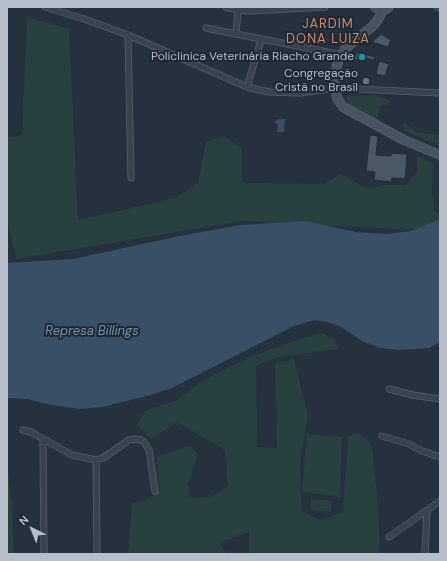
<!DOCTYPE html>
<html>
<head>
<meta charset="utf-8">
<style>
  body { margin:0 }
  #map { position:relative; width:447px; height:561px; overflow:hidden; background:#25323e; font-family:"DM Sans",sans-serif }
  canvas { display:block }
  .frame { position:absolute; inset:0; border:8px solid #b5bec9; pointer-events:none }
  .north { position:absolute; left:12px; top:509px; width:40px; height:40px; -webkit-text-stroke:3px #1e2833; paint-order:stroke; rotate:317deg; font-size:11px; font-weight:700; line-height:16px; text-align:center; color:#b5bec9 }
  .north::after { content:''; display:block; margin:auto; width:14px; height:18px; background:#b5bec9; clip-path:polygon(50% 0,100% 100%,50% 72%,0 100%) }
</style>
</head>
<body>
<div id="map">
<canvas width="447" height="561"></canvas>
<div class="frame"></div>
<div class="north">N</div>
</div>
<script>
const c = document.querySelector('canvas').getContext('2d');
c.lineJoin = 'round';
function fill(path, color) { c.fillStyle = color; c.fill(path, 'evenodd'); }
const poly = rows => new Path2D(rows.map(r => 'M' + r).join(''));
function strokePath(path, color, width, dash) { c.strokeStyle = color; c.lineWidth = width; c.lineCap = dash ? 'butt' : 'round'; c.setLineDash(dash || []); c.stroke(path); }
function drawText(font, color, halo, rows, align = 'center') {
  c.font = font + ' "DM Sans",sans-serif'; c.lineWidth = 4; c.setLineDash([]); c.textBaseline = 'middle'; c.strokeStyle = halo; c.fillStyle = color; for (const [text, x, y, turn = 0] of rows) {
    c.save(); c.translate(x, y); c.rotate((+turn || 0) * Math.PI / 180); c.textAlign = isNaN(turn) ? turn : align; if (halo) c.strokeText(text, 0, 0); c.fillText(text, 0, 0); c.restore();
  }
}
fill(poly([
  [27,17,69,29,78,220,176,198,198,183,206,142,223,136,242,148,242,183,324,184,341,174,367,189,384,185,406,185,417,173,417,156,433,162,432,188,434,211,440,214,440,227,437,231,242,221,17,259,7,223,7,138,22,135],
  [347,95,378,96,390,101,387,106,381,104,377,121,349,106,346,98],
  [402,122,418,133,440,135,440,146,405,131],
  [322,333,335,340,338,349,278,357,256,366,257,447,277,448,275,363,294,359,308,417,300,463,302,512,321,520,343,512,348,436,358,433,368,440,372,447,378,506,380,554,249,554,249,532,219,542,227,554,128,554,132,504,148,499,160,490,157,457,178,449,190,446,198,454,188,484,191,498,212,497,228,486,225,450,177,422,151,439,137,425,145,411,176,401,202,381,235,364,276,347],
  [307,434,342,437,340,497,302,492],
  [7,460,12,507,14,554,7,554],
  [311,499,332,501,331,512,310,510]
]), '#284040');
fill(poly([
  [278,119,285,119,284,132,277,132,278,124,274,122],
  [440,219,440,342,429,348,400,350,381,348,364,342,341,327,327,322,314,320,294,326,172,388,150,395,102,407,79,409,46,404,27,399,7,398,7,263,73,259,175,237,240,225,305,221,356,232,386,234,411,231]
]), '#394f65');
const building = poly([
  [381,34,391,40,388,47,372,42,381,34],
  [357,52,375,57,374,60,365,58,363,62,354,59,357,52],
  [379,61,389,64,385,76,376,74,379,61],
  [370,135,378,136,376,155,391,156,391,153,407,154,405,179,392,178,391,182,374,180,375,172,366,171,370,135]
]);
fill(building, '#4b5967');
strokePath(building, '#202a35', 1);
const street = poly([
  [45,7,84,19,128,35,247,87,260,90,270,92,300,93,336,88,440,93],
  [226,7,238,10,249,11,325,7],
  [437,7,440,8],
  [206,28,342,55],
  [236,34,238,10],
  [128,35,131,178],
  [247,87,261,40],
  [389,389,412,395,440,399],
  [23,430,31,432,72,455,96,460,103,458,129,440,135,439,141,440,144,442,149,450,155,491],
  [382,436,409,444,422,451,440,457],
  [43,439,44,554],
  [96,460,97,554],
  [389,537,440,501],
  [425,554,427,510]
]);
const secondary = poly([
  [375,7,382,11,386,9,389,7],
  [382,11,379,18,374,25,345,49,339,59,337,65,335,83,337,98,343,107,404,140,440,155]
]);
strokePath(street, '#57616c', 7);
strokePath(secondary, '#57616c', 10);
strokePath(street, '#39434e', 5.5);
strokePath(secondary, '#475361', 8);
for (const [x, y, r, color] of [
  [362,57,4,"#0f9aa8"],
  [366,81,4,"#6b7280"]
]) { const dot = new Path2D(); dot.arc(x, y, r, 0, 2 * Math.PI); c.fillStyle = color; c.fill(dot); strokePath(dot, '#1e2833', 1.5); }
drawText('12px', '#b5bec9', '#1e2833', [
  ["Policlinica Veterinária Riacho Grande",354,57],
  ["Congregação",358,74],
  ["Cristã no Brasil",358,88]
], 'right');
c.letterSpacing = '1px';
drawText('13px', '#d38c66', '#1e2833', [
  ["JARDIM",328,25],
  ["DONA LUIZA",328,40]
]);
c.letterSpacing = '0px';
drawText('italic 13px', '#7692ab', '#1e2833', [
  ["Represa Billings",92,332]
]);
</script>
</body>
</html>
